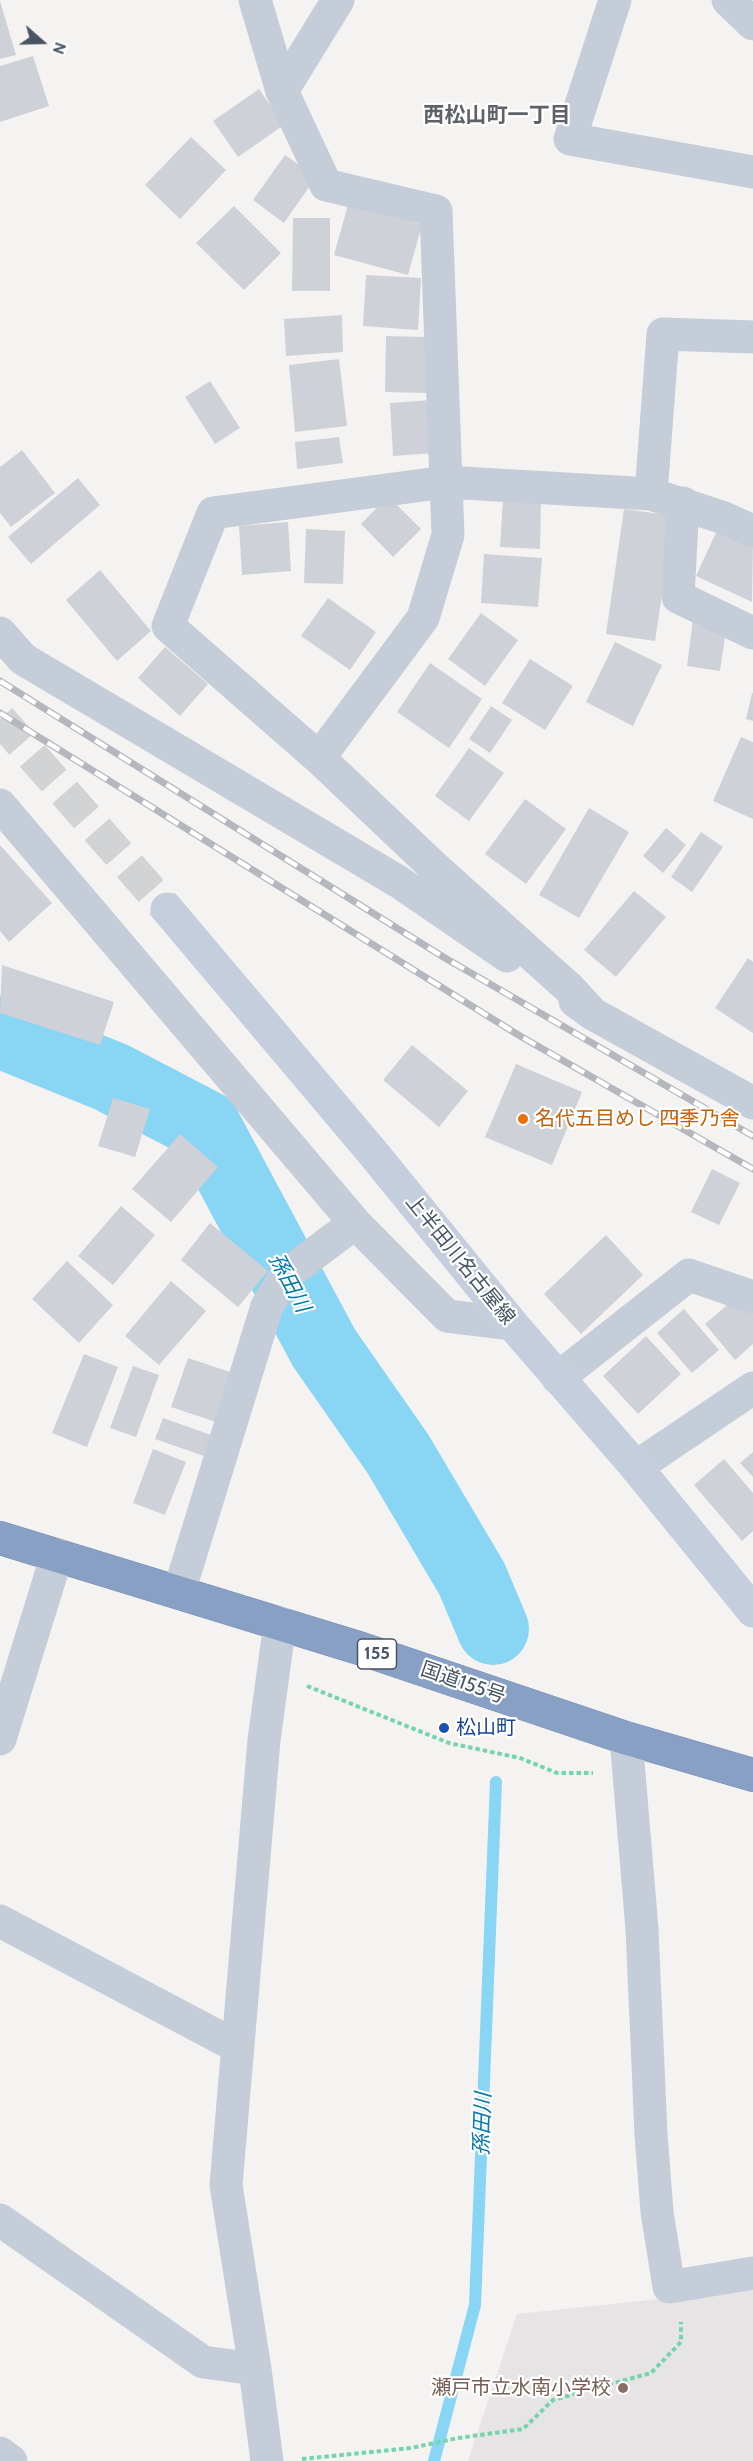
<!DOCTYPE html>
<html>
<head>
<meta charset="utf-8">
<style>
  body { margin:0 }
  #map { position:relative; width:753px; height:2461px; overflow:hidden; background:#f5f3f2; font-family:Cabin,sans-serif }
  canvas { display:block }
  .north { position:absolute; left:12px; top:12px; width:60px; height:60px; -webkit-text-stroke:4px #fff; paint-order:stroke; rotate:110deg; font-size:16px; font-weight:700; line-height:24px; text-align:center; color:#485462 }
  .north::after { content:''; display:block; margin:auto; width:21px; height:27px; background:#485462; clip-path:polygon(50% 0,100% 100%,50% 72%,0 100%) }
</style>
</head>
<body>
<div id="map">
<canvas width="753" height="2461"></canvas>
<div class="north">N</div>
</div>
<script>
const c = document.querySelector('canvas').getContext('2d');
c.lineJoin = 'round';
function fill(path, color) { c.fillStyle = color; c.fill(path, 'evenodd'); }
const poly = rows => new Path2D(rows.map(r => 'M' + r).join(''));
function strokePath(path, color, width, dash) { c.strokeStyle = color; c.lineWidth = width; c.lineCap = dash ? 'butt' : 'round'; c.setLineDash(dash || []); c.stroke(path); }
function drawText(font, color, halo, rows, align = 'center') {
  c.font = font + ' Cabin,"Noto Sans JP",sans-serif'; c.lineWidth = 4.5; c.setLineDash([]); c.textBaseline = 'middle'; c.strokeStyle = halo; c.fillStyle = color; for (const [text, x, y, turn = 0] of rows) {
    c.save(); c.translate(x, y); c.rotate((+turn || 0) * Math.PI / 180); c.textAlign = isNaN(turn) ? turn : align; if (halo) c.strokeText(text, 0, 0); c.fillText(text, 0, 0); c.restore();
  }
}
fill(poly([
  [753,2289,753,2461,468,2461,517,2314]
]), '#e6e4e4');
strokePath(poly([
  [434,2461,475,2305,496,1782]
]), '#89d5f4', 12);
strokePath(poly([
  [0,1032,111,1077,205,1126,324,1348,398,1454,472,1579,493,1629]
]), '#89d5f4', 72);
fill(poly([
  [0,1,16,55,0,59],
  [33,56,49,106,0,122,0,66],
  [259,89,284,125,238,157,213,121],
  [191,137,226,170,180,219,145,185],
  [285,155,316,177,284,223,253,200],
  [348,205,422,225,408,275,334,255],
  [234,206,281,253,244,290,196,243],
  [293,218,330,218,330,291,292,291],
  [366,275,421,278,418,330,363,326],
  [342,315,343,352,286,356,284,319],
  [386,336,429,337,428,393,385,392],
  [339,359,347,426,295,432,289,365],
  [210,381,240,428,215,444,185,397],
  [432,400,435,453,393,456,390,403],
  [339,437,343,463,297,469,295,442],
  [22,450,55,493,11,527,0,513,0,467],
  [78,478,100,505,31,564,8,537],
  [388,496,421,529,393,557,361,524],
  [503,499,541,501,540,549,500,547],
  [624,509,674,516,655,641,606,634],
  [288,522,291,571,242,575,239,526],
  [720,524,753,540,752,602,696,576],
  [306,529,345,531,343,584,304,583],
  [484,554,542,558,538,607,481,603],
  [100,570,151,631,117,661,66,600],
  [328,598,376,632,350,670,301,636],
  [481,613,518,640,485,686,448,659],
  [693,619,727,624,720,671,687,666],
  [615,642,662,665,633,726,586,702],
  [165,647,208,684,180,716,138,678],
  [530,659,573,686,545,730,502,703],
  [430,663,482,699,449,748,397,712],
  [752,693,753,693,753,721,746,719],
  [491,706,512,720,490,753,469,739],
  [741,737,753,742,753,819,713,801],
  [469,748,504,773,469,821,435,796],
  [525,799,566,829,526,884,485,854],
  [589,808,629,832,579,918,539,895],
  [666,828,686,845,663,873,643,856],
  [701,832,723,847,692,892,671,877],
  [0,845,52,903,9,942,0,931],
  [634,891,666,917,616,977,584,950],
  [748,958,753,962,753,1033,715,1008],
  [2,965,114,1002,100,1045,0,1013],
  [412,1045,468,1091,439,1127,383,1080],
  [516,1064,582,1092,552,1165,485,1137],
  [113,1098,150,1109,135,1157,98,1146],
  [180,1134,218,1167,171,1222,132,1189],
  [712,1169,740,1183,719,1225,691,1212],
  [121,1206,155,1235,113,1285,78,1256],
  [210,1223,268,1271,238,1307,181,1260],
  [606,1235,643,1275,581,1334,544,1294],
  [67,1261,113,1305,79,1343,32,1299],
  [171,1281,206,1311,159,1365,125,1336],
  [739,1295,753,1311,753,1344,735,1360,705,1324],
  [684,1309,719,1350,692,1373,657,1333],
  [646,1336,681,1374,638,1414,603,1376],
  [84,1354,118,1367,87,1447,52,1433],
  [188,1358,233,1373,216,1422,171,1407],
  [133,1366,159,1375,136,1437,110,1428],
  [163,1418,214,1436,207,1457,155,1439],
  [153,1449,186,1462,165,1515,133,1503],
  [753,1452,753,1477,740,1463],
  [724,1459,753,1493,753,1531,742,1541,694,1485]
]), '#ced1d8');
strokePath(poly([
  [0,719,167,909]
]), '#d2d3d5', 33, [33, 16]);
const highway = poly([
  [0,1538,362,1649,626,1738,753,1775]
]);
strokePath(highway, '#728bb0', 34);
strokePath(poly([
  [307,1686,449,1743,520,1758,557,1773,593,1773],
  [302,2459,411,2448,458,2438,523,2429,553,2400,651,2373,681,2342,681,2322]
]), '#74d5ad', 4, [4.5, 3]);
strokePath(poly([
  [255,0,282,91,326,185,436,211,446,482,651,494,724,518,753,531],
  [615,0,570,139,753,172],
  [728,0,753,24],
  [282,91,338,0],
  [651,494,663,334,753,337],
  [683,503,678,597,753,633],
  [0,633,23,659,399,882,507,956],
  [319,758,423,618,448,535,446,482,213,513,168,626,319,758,433,866,569,988,593,1014],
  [0,805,355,1223,447,1316,512,1324],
  [575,1001,593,1014,753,1103],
  [558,1378,689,1275,753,1297],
  [636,1467,753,1388],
  [179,1592,267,1306,287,1274,355,1223],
  [626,1738,642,1929,651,2134,657,2212,669,2287,753,2273],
  [0,1739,57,1555],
  [0,1921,238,2047],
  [0,2220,203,2362,255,2369],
  [0,2453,11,2461],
  [267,2461,255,2369,226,2185,264,1740,280,1623]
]), '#c5cdd8', 33);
strokePath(poly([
  [167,909,373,1153,512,1324,636,1467,753,1611]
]), '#c4cedc', 33);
strokePath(highway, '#87a0c4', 33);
const rail = poly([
  [0,681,445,958,753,1136],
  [0,713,520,1036,753,1169]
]);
strokePath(rail, '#b4b7bd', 7);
strokePath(rail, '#fff', 4.5, [14]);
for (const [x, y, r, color] of [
  [523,1119,6,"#e8710a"],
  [444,1728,6,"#1a4fb4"],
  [623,2388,6,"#8d6e63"]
]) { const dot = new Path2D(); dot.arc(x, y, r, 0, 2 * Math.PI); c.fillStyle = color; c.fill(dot); strokePath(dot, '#fff', 2); }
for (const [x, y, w] of [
  [377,1654,39]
]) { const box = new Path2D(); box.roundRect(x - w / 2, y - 15, w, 30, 4.5); c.fillStyle = '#fff'; c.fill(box); strokePath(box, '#485462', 1.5); }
drawText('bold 18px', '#485462', null, [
  ["155",377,1654]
]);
drawText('20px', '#c56008', '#fff', [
  ["名代五目めし 四季乃舎",535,1119]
], 'left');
drawText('20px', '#485462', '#fff', [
  ["上半田川名古屋線",460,1260,51],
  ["国道155号",463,1683,19]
]);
drawText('20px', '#164399', '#fff', [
  ["松山町",456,1728]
], 'left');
drawText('20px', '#785e54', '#fff', [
  ["瀬戸市立水南小学校",611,2388]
], 'right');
drawText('bold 21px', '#5e6268', '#fff', [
  ["西松山町一丁目",497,116]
]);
drawText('italic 21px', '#027aac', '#fff', [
  ["孫田川",289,1283,62],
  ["孫田川",483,2124,-88]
]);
</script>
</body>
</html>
